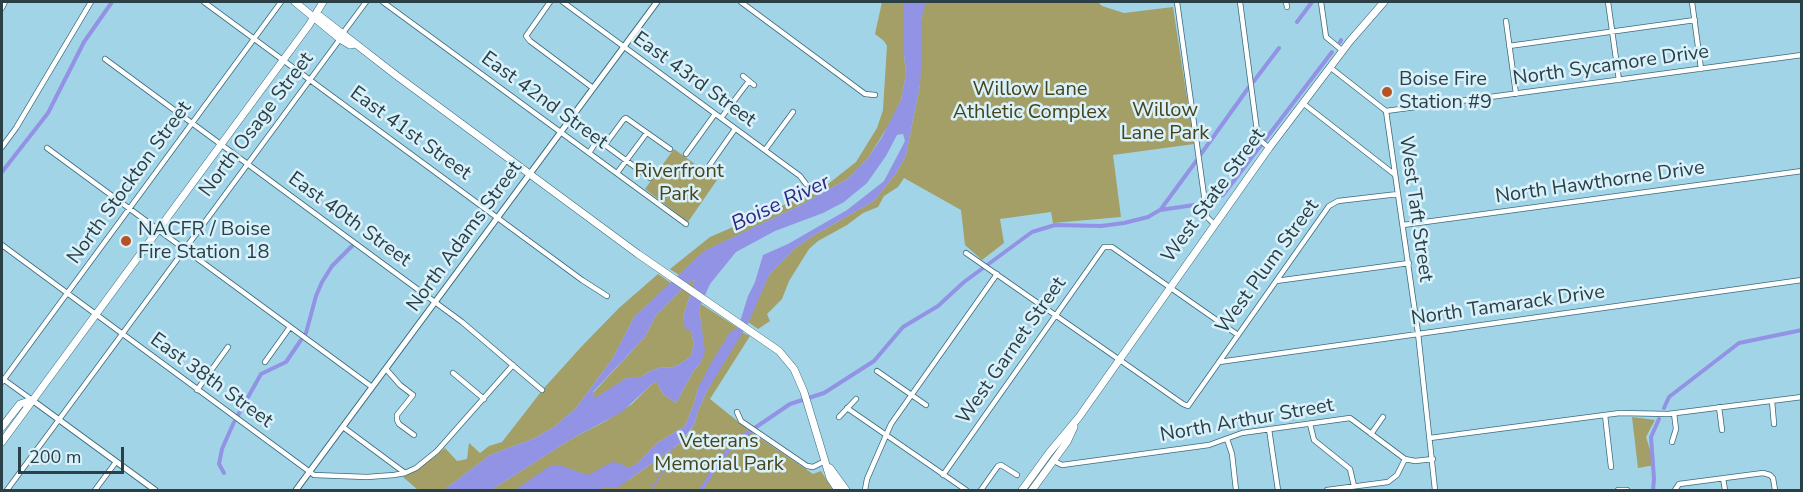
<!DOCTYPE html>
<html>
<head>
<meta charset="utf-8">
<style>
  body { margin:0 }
  #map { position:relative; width:1803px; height:492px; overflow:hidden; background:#a2d4e7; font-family:"Nunito Sans",sans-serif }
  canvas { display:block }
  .frame { position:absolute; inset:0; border:3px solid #2b3f47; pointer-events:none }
  .scale { position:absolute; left:18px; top:447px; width:106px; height:27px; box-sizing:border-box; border:3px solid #2b3f47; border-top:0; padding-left:8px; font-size:18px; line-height:21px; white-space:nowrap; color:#2b3f47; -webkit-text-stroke:4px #d8f1fa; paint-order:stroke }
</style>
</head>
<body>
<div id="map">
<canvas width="1803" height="492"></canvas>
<div class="frame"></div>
<div class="scale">200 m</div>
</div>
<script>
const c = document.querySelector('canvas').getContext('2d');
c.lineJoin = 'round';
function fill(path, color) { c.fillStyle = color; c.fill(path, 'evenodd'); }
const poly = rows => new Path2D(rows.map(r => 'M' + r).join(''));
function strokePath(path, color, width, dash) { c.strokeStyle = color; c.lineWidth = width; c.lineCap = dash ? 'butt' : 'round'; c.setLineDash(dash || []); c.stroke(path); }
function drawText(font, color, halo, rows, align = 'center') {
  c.font = font + ' "Nunito Sans",sans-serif'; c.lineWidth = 5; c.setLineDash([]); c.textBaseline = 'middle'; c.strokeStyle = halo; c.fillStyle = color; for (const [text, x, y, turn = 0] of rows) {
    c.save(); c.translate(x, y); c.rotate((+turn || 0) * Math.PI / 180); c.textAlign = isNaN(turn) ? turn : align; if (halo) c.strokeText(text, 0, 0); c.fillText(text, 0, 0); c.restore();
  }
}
fill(poly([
  [882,2,904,2,904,54,906,74,901,100,893,118,868,158,849,178,801,205,705,251,679,275,670,269,710,237,823,188,856,162,877,128,883,110,887,46,884,41,875,34],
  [925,2,1098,2,1102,6,1124,13,1173,7,1194,144,1113,155,1121,217,1053,223,1051,212,1000,219,1004,243,982,260,965,245,961,210,904,178,898,187,884,196,878,207,863,213,847,225,818,241,809,249,789,281,782,299,767,314,770,321,758,329,748,322,769,275,793,250,811,237,874,201,897,172,906,155,920,85,921,20],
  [674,149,717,180,688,222,645,189],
  [658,274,671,283,634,317,613,358,576,408,554,427,535,438,490,455,444,490,418,490,403,477,433,458,445,448,457,461,467,459,469,443,480,453,489,446,502,442,544,388,583,345,619,308],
  [695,280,683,317,691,331,694,343,691,356,680,364,670,368,661,367,648,372,641,377,628,377,595,399,593,393,645,337,656,315,688,283],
  [701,304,738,328,698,388,694,404,685,426,657,443,638,463,628,469,627,481,686,439,686,436,694,425,698,411,707,391,739,331,750,336,710,399,751,432,813,474,821,471,833,490,491,490,573,438,606,421,632,404,653,383,657,382,663,394,676,403,693,372,701,362,703,339,699,309],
  [1632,417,1655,420,1646,437,1655,465,1638,468]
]), '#a49e67');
fill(poly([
  [904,2,926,2,921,20,922,50,920,85,906,155,897,172,874,201,811,237,793,250,769,275,748,324,707,391,698,411,694,425,686,435,686,439,617,488,603,487,601,490,515,490,550,466,559,465,588,475,612,462,619,463,629,468,638,463,657,443,685,426,694,404,698,388,711,363,730,332,738,328,748,296,755,282,763,255,788,244,847,210,884,181,905,141,903,134,897,135,886,156,867,183,844,202,823,213,775,231,736,252,710,284,699,309,705,351,701,362,693,372,676,403,663,394,657,382,653,383,622,412,573,438,491,490,444,490,490,455,535,438,554,427,576,408,613,358,634,317,704,251,801,205,849,178,868,158,882,137,901,100,906,74,904,54],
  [695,280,683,317,685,329,691,331,694,343,691,356,680,364,670,368,661,367,648,372,641,377,628,377,595,398,593,392,645,337,656,315,688,283]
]), '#9393e5');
strokePath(poly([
  [651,490,669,462,672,448]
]), '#9393e5', 1.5);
strokePath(poly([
  [1297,22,1312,2],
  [1340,42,1341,40],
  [1254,81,1279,48],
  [1201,154,1249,87],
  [2,172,48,113,84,42,112,2],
  [1161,209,1197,160],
  [306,333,316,296,322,282,332,266,352,246],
  [1664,408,1669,397,1739,343,1802,330],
  [238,415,261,374,286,362,301,340],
  [224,473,219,464,222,449,234,422],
  [701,490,721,459,740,438,790,404,824,393,874,361,903,327,938,306,964,282,1032,232,1055,225,1101,226,1124,223,1148,217,1160,210,1201,204,1223,195,1332,52],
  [1653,490,1654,479,1651,437,1659,419]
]), '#9393e5', 4);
const minor = poly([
  [204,2,582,280,607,296],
  [383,2,686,224],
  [550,2,526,36,530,41,593,88],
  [563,2,800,176,806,184],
  [741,2,865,94,875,95],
  [1177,2,1207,217,1214,224],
  [1240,2,1257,131,1261,141,1269,148],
  [1286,2,1287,7],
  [1321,2,1326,37,1343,51],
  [1608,2,1619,80],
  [1692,2,1701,69],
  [2,8,5,2],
  [1506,21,1516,94],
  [343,33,366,2],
  [1509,46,1695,20],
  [105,59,462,322,542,390],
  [1331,68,1386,111,1802,55],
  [743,76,754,85],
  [1304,104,1394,174],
  [1386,111,1418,333,1435,490],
  [721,118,749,81],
  [601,142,650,178],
  [2,147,16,128,91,2],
  [47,148,372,387],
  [765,150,793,112],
  [589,153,596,142,607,142,624,119,626,118,670,149],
  [686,154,715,114],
  [709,166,735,129],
  [617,173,646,134],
  [1403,225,1802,171],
  [2,245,314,475,367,477,394,475,405,473,416,468,437,451,513,365],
  [966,253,1183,404,1188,406,1329,206,1338,201,1398,194],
  [1276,281,1409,263],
  [265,362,290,327],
  [1219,362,1802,280],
  [386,369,400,385,413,395,397,415,397,420,399,424,414,435],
  [877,371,926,405],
  [453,373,484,399],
  [3,379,32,400],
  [2,382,281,2],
  [197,390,228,347],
  [1772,401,1774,424],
  [1719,407,1722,430],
  [847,408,966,490],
  [737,412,741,421,807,466,813,467,825,461],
  [1605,415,1611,467],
  [839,417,856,399],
  [1310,424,1314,440,1350,469,1354,486],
  [343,427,405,473],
  [1269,429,1278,490],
  [1371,434,1383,417],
  [1430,438,1620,413,1668,414,1802,397],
  [1227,439,1232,454,1236,490],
  [1672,442,1676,429,1674,413],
  [1054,461,1062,465,1209,445,1242,433,1350,418,1405,459,1415,461,1433,459],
  [943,475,1104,247,1112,247,1238,335],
  [1723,478,1725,490],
  [7,490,340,39],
  [95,490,116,462],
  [865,490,867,479,891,424,997,274],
  [981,490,998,466,1001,465,1017,475],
  [1327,490,1388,482,1397,475,1405,459],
  [1618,490,1627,490],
  [1675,490,1679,484,1763,473,1770,475,1773,478,1775,490]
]);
const tertiary = poly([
  [32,400,155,490],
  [296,490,657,2]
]);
const primary = poly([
  [295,2,340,39,350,45,355,44],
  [314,16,320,16,325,20,397,76,638,254,779,351,794,369,804,392,830,478,838,490],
  [2,427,20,404,32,400],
  [2,442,309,25,323,2],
  [830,468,846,490],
  [1022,490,1049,453,1079,417,1269,148,1350,41,1384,2],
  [1032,490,1067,442,1074,427]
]);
strokePath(minor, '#3b6b7b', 6);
strokePath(tertiary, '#3b6b7b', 7);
strokePath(primary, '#3b6b7b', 8);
strokePath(minor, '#fff', 4.5);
strokePath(tertiary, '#fff', 5);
strokePath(primary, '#fff', 7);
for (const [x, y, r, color] of [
  [1387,92,6,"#b85223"],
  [126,241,6,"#b85223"]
]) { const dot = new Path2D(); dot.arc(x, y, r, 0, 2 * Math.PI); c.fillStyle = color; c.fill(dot); strokePath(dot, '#d8f1fa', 2); }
drawText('20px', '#2b3f47', '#d8f1fa', [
  ["North Sycamore Drive",1611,66,-8],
  ["East 43rd Street",694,80,36],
  ["East 42nd Street",544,101,36],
  ["North Osage Street",257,125,-53],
  ["East 41st Street",410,134,36],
  ["North Stockton Street",130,183,-54],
  ["North Hawthorne Drive",1600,183,-8],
  ["West State Street",1214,196,-54],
  ["West Taft Street",1415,209,82],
  ["East 40th Street",349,220,36],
  ["North Adams Street",465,237,-54],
  ["West Plum Street",1268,267,-54],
  ["North Tamarack Drive",1508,306,-8],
  ["West Garnet Street",1012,351,-55],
  ["East 38th Street",211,381,36],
  ["North Arthur Street",1247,421,-10]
]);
drawText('20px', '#2b3f47', '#d8f1fa', [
  ["Boise Fire",1399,80],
  ["Station #9",1399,103],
  ["NACFR / Boise",138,230],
  ["Fire Station 18",138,253]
], 'left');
drawText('20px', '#48431a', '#d8f1fa', [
  ["Willow Lane",1030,90],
  ["Athletic Complex",1030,113],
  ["Willow",1165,111],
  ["Lane Park",1165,134],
  ["Riverfront",679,172],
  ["Park",679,195],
  ["Veterans",719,442],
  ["Memorial Park",719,465]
]);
drawText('italic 21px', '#342583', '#d8f1fa', [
  ["Boise River",781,204,-25]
]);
</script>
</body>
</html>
